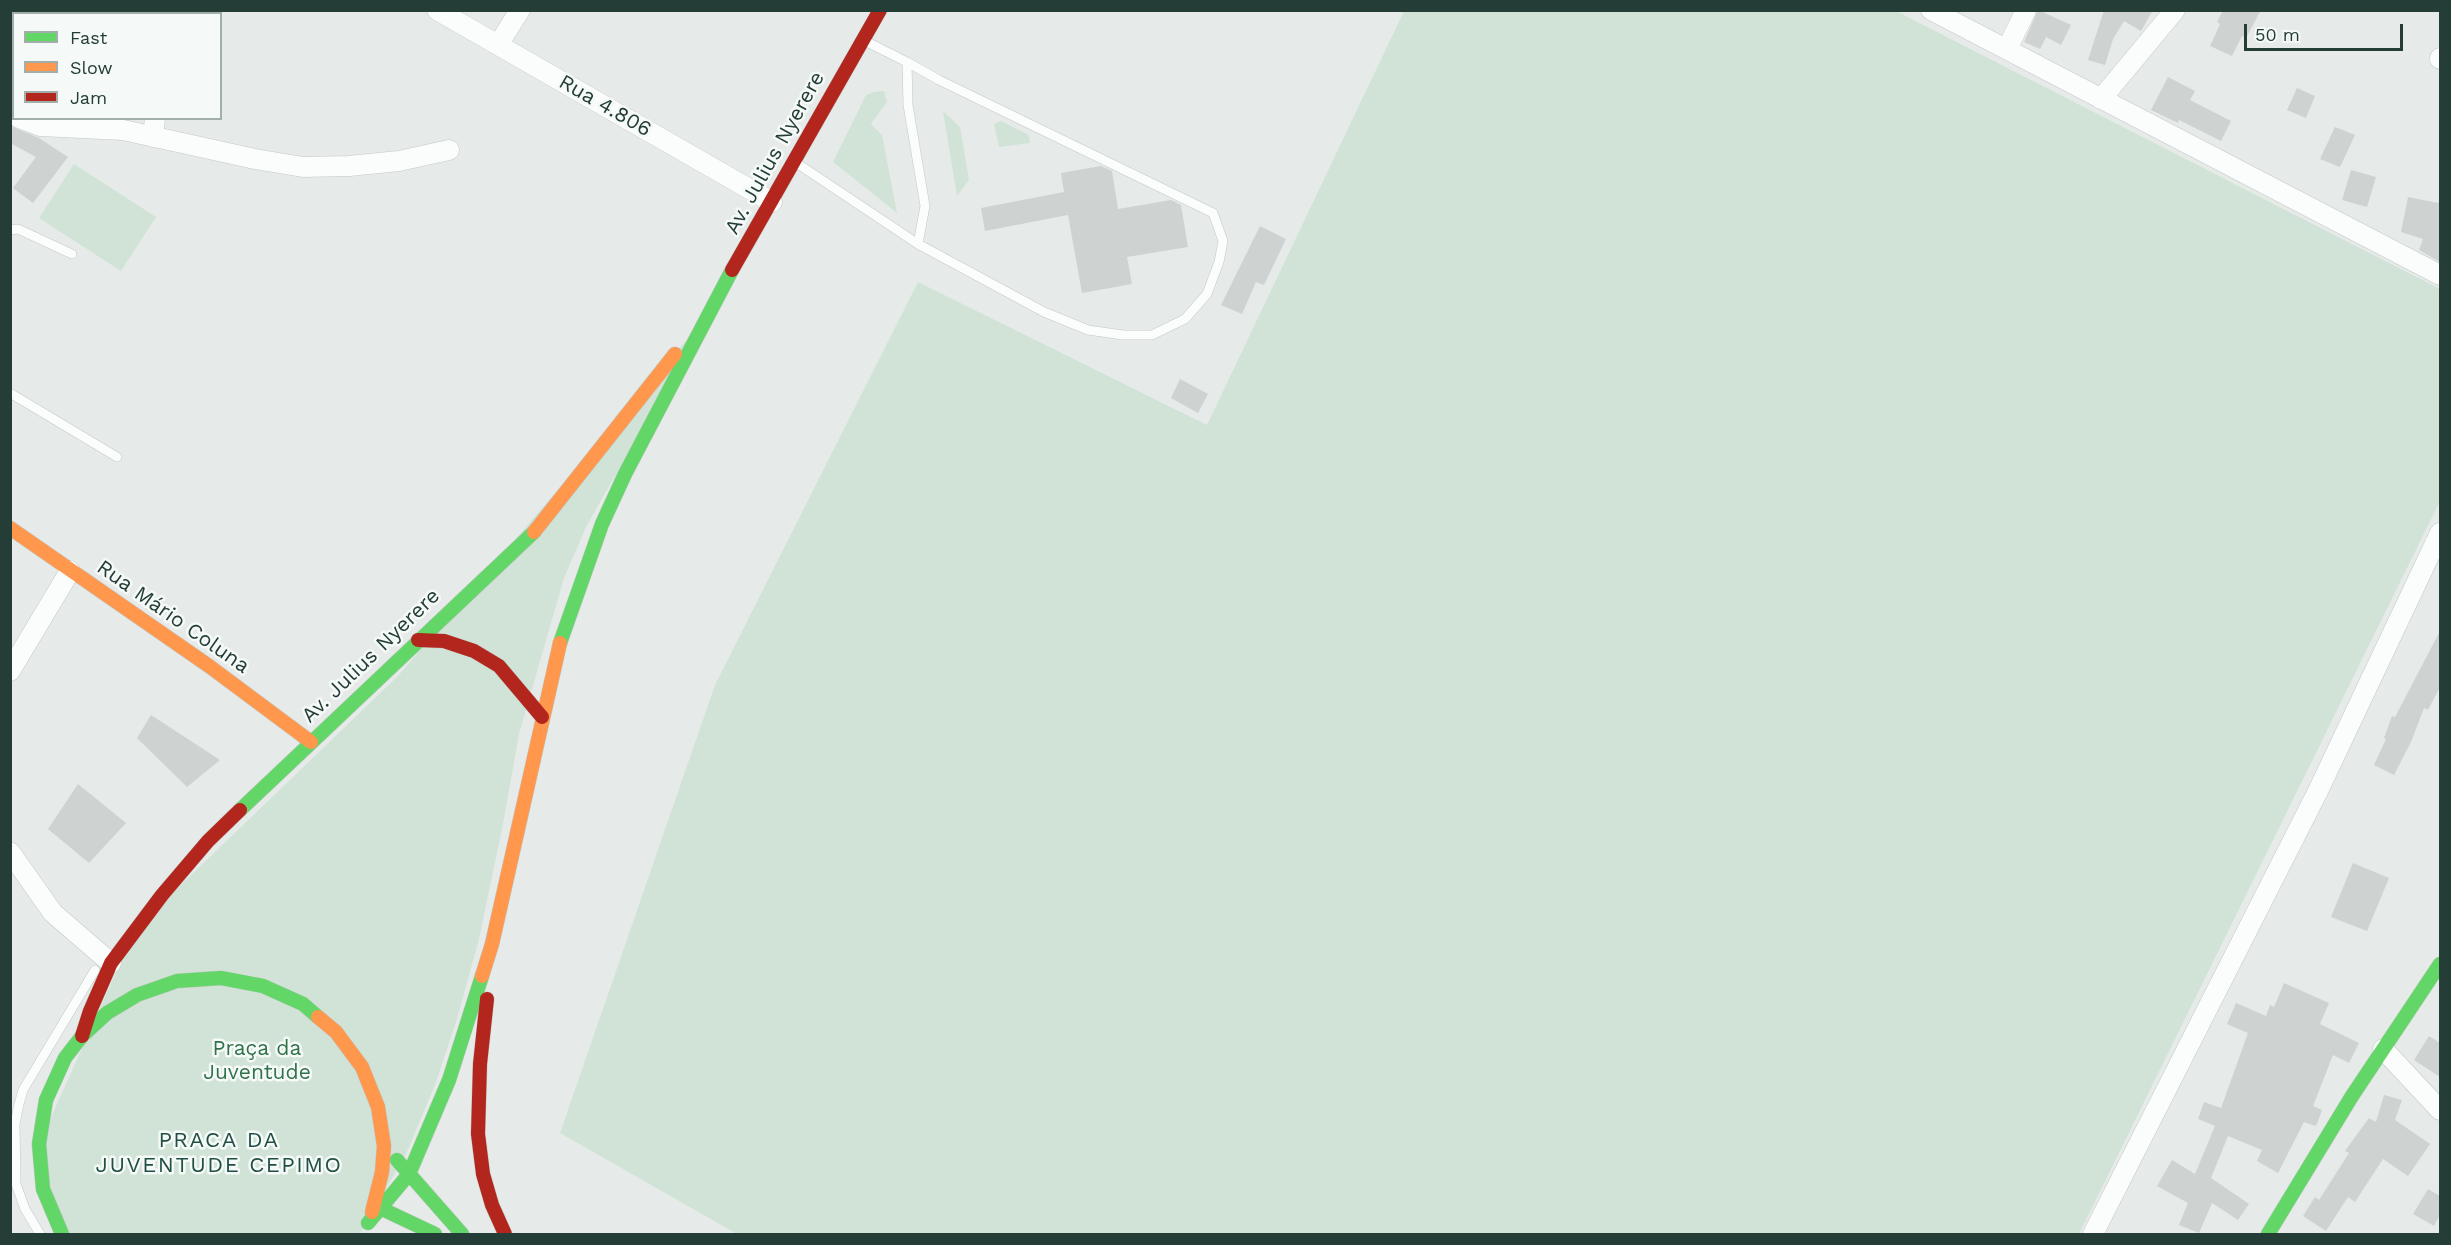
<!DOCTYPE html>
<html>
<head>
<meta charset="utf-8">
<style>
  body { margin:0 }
  #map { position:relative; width:2451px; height:1245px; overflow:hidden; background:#e6ebe9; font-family:"Work Sans",sans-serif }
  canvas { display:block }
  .frame { position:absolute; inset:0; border:12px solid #243e37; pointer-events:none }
  .legend { position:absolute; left:12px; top:12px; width:210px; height:108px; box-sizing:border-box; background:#f5f9f7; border:2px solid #a1aeaa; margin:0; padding:8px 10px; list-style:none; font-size:18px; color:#243e37 }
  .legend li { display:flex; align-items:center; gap:12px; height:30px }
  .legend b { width:30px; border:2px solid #a1aeaa }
  .scale { position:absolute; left:2244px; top:24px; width:159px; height:27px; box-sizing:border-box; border:3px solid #243e37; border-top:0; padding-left:8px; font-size:18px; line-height:21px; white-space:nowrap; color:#243e37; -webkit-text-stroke:4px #f5f9f7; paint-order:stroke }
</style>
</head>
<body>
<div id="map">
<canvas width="2451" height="1245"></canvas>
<div class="frame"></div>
<ul class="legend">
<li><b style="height:8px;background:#63d668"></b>Fast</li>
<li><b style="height:8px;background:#ff974d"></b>Slow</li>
<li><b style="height:8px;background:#b3261e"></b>Jam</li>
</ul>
<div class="scale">50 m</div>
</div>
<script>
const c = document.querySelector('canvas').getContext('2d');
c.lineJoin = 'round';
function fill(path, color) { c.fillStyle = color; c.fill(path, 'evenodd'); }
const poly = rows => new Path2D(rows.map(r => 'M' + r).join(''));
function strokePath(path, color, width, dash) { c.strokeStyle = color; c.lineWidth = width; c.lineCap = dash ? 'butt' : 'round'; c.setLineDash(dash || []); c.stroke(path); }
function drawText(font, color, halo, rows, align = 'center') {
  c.font = font + ' "Work Sans",sans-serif'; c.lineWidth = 5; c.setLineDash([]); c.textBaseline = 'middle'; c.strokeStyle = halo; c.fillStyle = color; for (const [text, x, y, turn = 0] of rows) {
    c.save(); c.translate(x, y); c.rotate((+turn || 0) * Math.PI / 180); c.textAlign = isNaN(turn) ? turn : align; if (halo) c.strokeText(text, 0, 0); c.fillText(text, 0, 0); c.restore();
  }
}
fill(poly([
  [1404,11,1896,11,2440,289,2440,501,2079,1234,737,1234,560,1133,715,685,918,282,1207,425],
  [884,91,887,102,871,124,882,135,897,213,833,162,866,95,873,92],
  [943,111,960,127,969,180,957,196],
  [1001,121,1029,135,1030,143,999,147,994,124],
  [74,164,156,217,121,271,39,218],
  [706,317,587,525,564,578,519,734,503,824,479,939,457,1019,435,1085,406,1154,360,1234,62,1234,39,1144,136,928,398,676]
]), '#d0e3d6');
fill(poly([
  [2038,10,2071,25,2061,45,2046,37,2040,49,2024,42],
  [2104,10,2153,10,2141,31,2124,21,2113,39,2105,65,2088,60],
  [2223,10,2261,10,2246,38,2242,36,2232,56,2210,46,2220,24,2217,22],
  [2168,77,2195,91,2190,100,2231,121,2221,141,2179,120,2178,123,2151,110],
  [2297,88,2315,96,2306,118,2287,110],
  [10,126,39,138,68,157,33,203,13,188,36,157,10,143],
  [2335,127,2355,135,2340,167,2320,159],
  [1101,166,1112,171,1118,209,1171,200,1181,205,1188,247,1127,257,1132,284,1082,293,1068,215,985,231,981,208,1064,192,1061,173],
  [2351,170,2376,177,2367,207,2342,200],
  [2408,197,2438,203,2440,199,2440,262,2419,250,2423,239,2401,232],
  [1260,226,1286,239,1264,285,1256,282,1242,314,1221,305],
  [1180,379,1208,394,1198,413,1171,398],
  [2440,631,2440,687,2428,710,2424,708,2411,742,2394,775,2374,765,2386,739,2384,738,2392,716,2395,717],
  [151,715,220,760,187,787,137,738],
  [78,784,126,823,89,863,48,829],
  [2353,863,2389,878,2367,931,2331,917],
  [2284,983,2329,1003,2320,1024,2359,1043,2349,1063,2333,1055,2313,1106,2322,1110,2317,1124,2315,1126,2304,1122,2278,1173,2257,1161,2262,1150,2228,1136,2211,1178,2249,1204,2238,1220,2212,1203,2199,1233,2179,1225,2188,1203,2157,1186,2172,1160,2195,1174,2215,1126,2198,1119,2204,1102,2221,1108,2248,1033,2227,1024,2236,1003,2266,1016,2270,1005,2274,1007],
  [2429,1036,2440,1043,2440,1077,2414,1060],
  [2384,1095,2402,1100,2395,1120,2430,1144,2408,1176,2383,1159,2355,1202,2348,1197,2326,1231,2303,1216,2315,1197,2319,1200,2349,1153,2345,1151,2369,1118,2376,1122],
  [2428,1189,2440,1196,2440,1215,2434,1226,2413,1214]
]), '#ced2d0');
const lane = poly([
  [865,41,907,62,939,80,1213,213,1223,241,1219,262,1207,294,1185,319,1152,335,1123,335,1088,330,1044,312,918,244,925,206,908,105,907,62],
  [795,162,918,244],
  [10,230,18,229,72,254],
  [10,393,117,457],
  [40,1234,25,1209,16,1184,15,1125,18,1108,23,1090,95,970]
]);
const street = poly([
  [158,10,159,14],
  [437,10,772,202],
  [1931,10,2440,275],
  [498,45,520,10],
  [2007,49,2026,10],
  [2440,58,2440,59],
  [2101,99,2175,10],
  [19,118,40,126,123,130,255,159,303,167,349,166,399,161,449,150],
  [153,137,155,118],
  [10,671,70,571],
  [10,852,53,913,111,963],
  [2383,1049,2440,1110],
  [2093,1234,2318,791,2440,533]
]);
const fast = poly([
  [560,643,602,524,625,474,732,270],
  [240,810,534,532],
  [397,1160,462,1234],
  [380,1208,435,1234],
  [368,1223,409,1174,449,1080,482,976],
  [62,1234,43,1189,39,1144,46,1100,65,1058,82,1036,107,1013,137,995,177,981,221,978,263,986,303,1004,318,1017],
  [2268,1234,2352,1096,2440,964]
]);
const slow = poly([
  [10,528,209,666,311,742],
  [534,532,675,354],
  [482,976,492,944,560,643],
  [318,1017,336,1032,362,1067,378,1107,384,1146,382,1172,372,1212]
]);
const jam = poly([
  [732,270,880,10],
  [418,640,444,641,474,651,499,666,542,717],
  [487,999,480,1064,478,1134,483,1174,492,1205,505,1234],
  [82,1036,90,1011,111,963,162,895,208,841,240,810]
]);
strokePath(lane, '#c3c8c6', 10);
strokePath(street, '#c3c8c6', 21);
strokePath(fast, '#c2c8c6', 15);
strokePath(slow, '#c2c8c6', 15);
strokePath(jam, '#c2c8c6', 15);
strokePath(lane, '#fbfcfc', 9);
strokePath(street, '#fbfcfc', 20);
strokePath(fast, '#63d668', 14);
strokePath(slow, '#ff974d', 14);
strokePath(jam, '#b3261e', 14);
drawText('21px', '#243e37', '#f5f9f7', [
  ["Rua 4.806",605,106,30],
  ["Av. Julius Nyerere",775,153,-61],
  ["Rua Mário Coluna",173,617,35],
  ["Av. Julius Nyerere",371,656,-44]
]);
drawText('21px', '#30734a', '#f5f9f7', [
  ["Praça da",257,1049],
  ["Juventude",257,1073]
]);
c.letterSpacing = '1.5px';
drawText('22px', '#214f44', '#f5f9f7', [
  ["PRACA DA",219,1141],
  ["JUVENTUDE CEPIMO",219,1166]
]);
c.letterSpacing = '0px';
</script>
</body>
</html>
